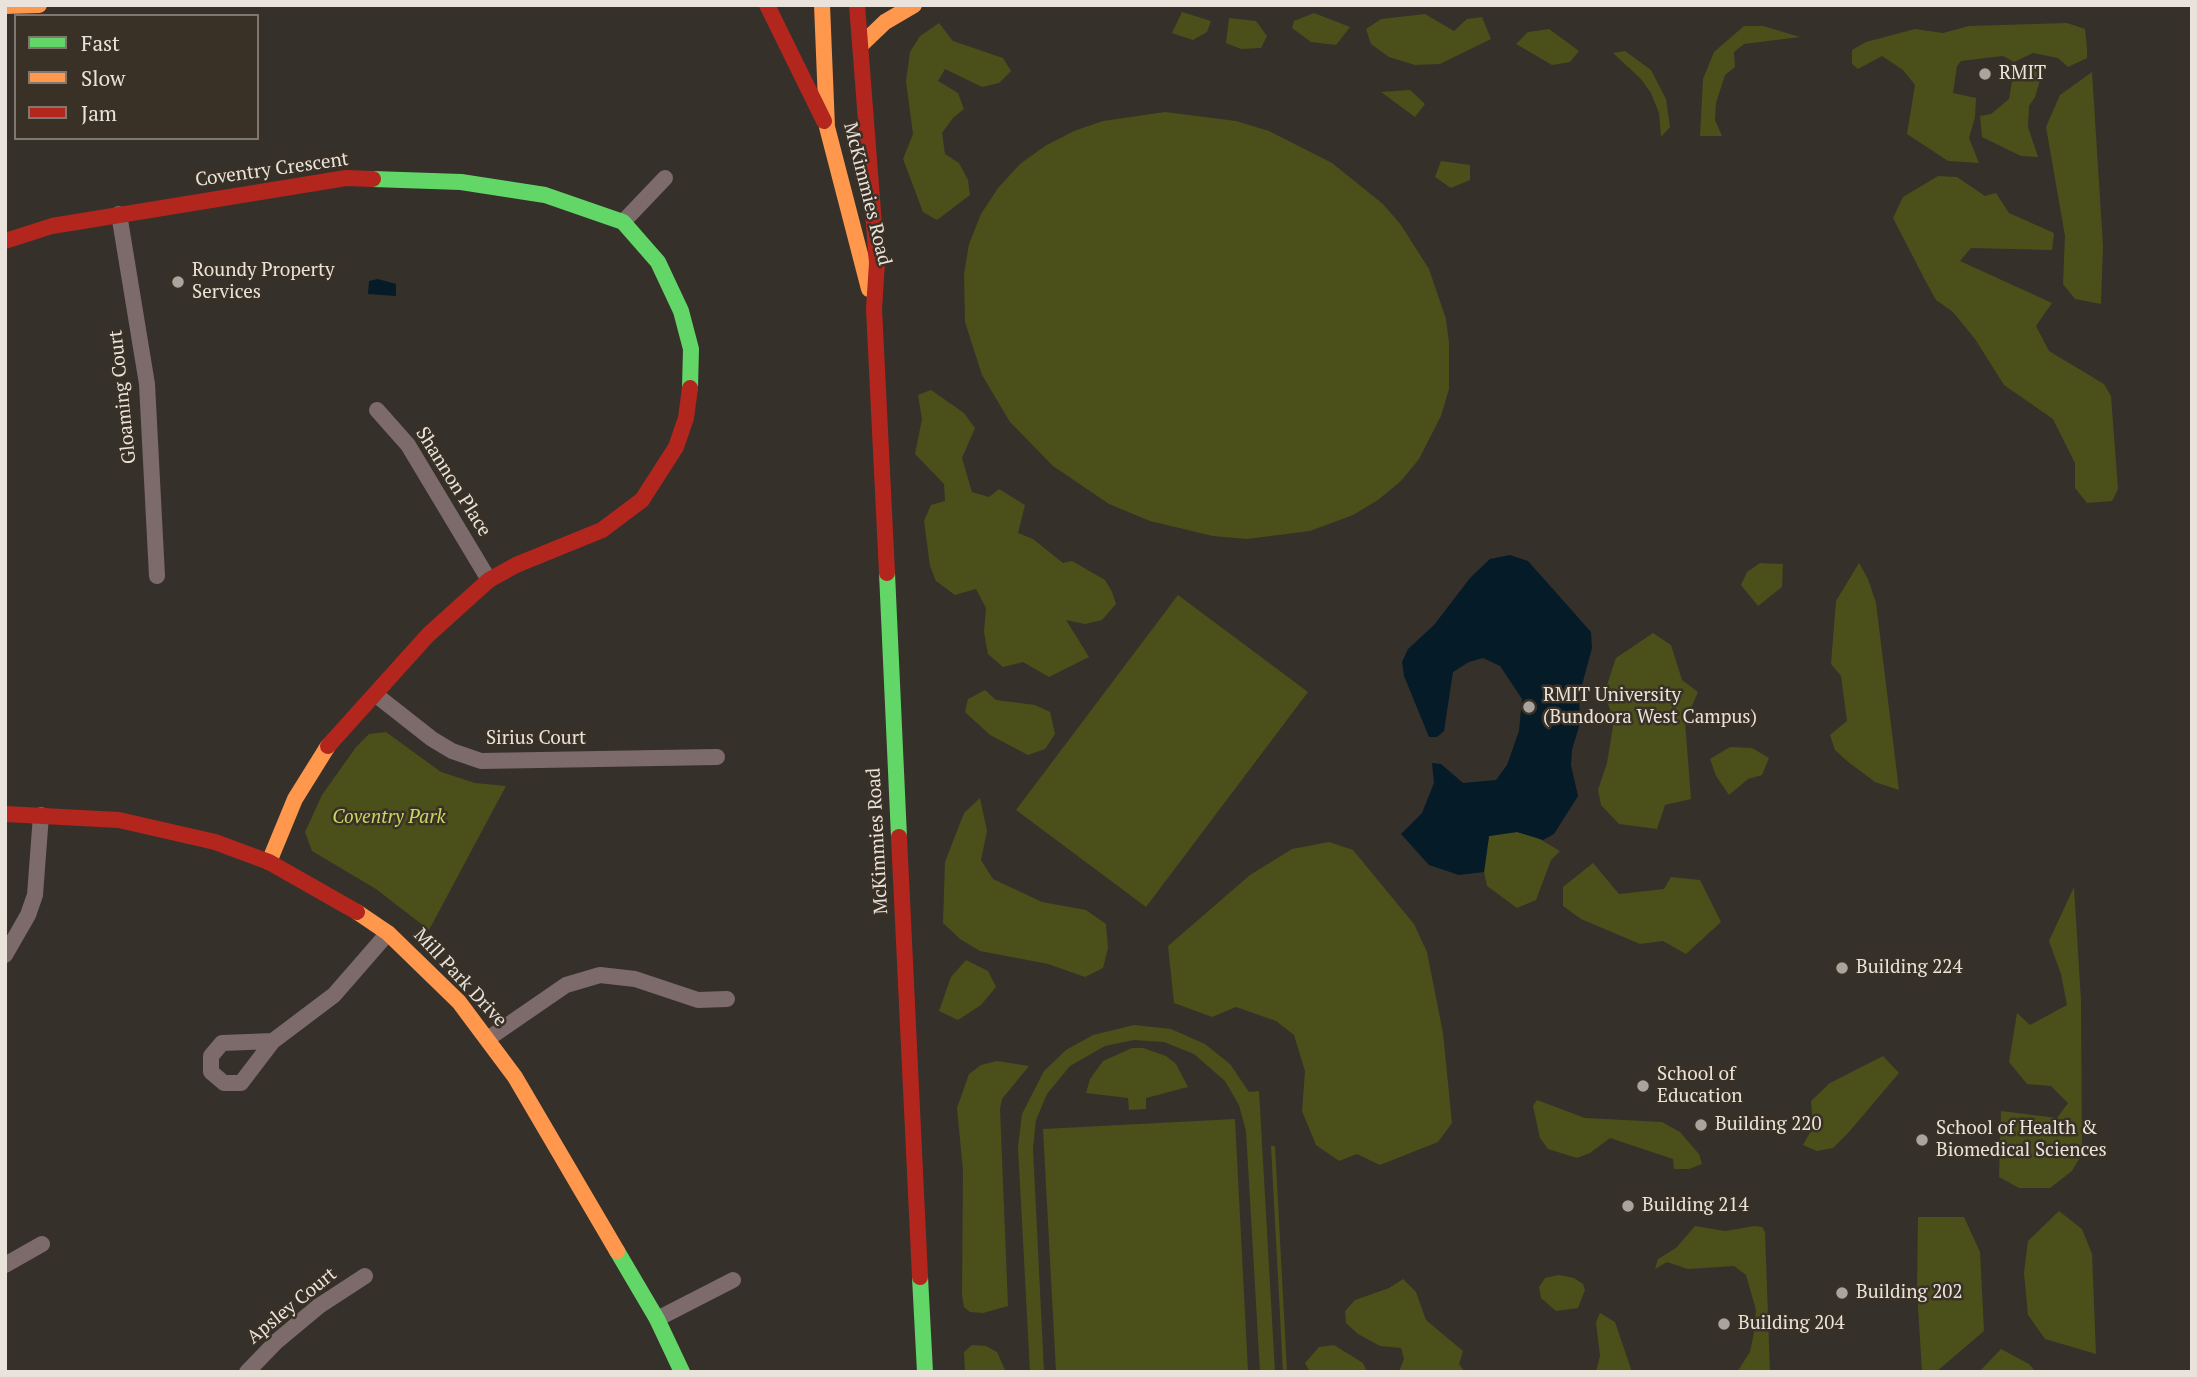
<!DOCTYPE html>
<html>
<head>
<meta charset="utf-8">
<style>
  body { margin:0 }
  #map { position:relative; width:2197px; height:1377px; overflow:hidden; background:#36302a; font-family:"PT Serif",serif }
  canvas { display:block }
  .frame { position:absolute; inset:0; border:7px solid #e9e3dc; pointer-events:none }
  .legend { position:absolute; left:14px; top:14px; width:245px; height:126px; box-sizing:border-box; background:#3a3126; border:2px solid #80786f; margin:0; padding:9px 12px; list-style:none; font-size:21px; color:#e9e3dc }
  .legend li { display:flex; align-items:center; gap:14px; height:35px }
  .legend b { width:35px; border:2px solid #80786f }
</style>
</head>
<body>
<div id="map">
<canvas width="2197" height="1377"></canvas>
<div class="frame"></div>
<ul class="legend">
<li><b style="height:9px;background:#63d668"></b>Fast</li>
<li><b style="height:9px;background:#ff974d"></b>Slow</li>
<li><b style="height:9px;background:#b3261e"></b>Jam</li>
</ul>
</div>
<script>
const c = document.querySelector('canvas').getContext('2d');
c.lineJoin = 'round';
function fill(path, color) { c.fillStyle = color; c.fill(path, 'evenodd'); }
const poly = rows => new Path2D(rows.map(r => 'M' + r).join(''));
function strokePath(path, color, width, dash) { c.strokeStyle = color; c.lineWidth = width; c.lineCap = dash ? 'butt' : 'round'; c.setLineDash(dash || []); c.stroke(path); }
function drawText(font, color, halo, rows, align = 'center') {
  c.font = font + ' "PT Serif",serif'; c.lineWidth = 5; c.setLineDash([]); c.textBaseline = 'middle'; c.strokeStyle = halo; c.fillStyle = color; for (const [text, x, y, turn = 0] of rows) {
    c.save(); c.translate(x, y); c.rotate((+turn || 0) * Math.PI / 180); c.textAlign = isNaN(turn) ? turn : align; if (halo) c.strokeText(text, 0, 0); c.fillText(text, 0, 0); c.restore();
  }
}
fill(poly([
  [1182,12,1211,21,1207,32,1193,40,1172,33],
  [1314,13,1350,27,1336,45,1311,42,1292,28,1294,21],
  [1425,14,1454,31,1467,19,1482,17,1491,39,1440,64,1415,65,1389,57,1371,44,1366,29,1381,19],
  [1229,18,1256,21,1267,36,1261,48,1241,49,1226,43],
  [939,23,953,41,1003,58,1011,71,999,83,982,87,945,69,938,81,958,93,964,109,953,118,942,133,945,154,959,163,968,180,970,195,937,220,923,212,903,159,913,134,906,81,910,52,920,36],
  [2067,23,2085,29,2087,48,2087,58,2068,67,2058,58,2033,53,2014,62,2003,56,1961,61,1957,66,1953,93,1976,98,1975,117,1969,138,1979,163,1948,161,1907,134,1915,85,1903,70,1882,56,1858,69,1852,64,1852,50,1866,42,1915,29,1943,33,1969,26],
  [1744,26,1763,26,1800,37,1744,44,1734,52,1735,67,1725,75,1716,103,1715,120,1722,136,1700,136,1703,79,1714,52],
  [1549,29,1579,51,1570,62,1552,65,1516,44,1528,32],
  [1625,51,1651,70,1666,99,1670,127,1661,137,1659,113,1651,93,1641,79,1613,53],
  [2039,65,2040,80,2035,97,2029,106,2028,127,2038,157,2021,156,1982,137,1980,116,1991,114,2009,99,2014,70],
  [2092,72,2103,246,2101,304,2075,299,2063,284,2065,236,2046,127,2060,95],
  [1410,90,1425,104,1415,117,1381,92],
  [1165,112,1236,121,1269,131,1332,163,1383,204,1401,225,1429,269,1446,319,1449,343,1449,389,1441,416,1419,459,1401,481,1378,500,1353,515,1310,531,1247,539,1213,536,1150,521,1109,504,1053,466,1010,422,982,375,965,322,964,274,969,244,981,214,998,188,1020,164,1045,146,1074,131,1103,121],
  [1441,161,1470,165,1470,180,1451,188,1435,177],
  [1938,176,1957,177,1985,196,1996,193,2009,213,2054,233,2052,250,1971,248,1960,261,2052,303,2036,326,2049,351,2104,384,2111,396,2118,489,2112,501,2087,503,2075,488,2075,463,2053,419,2004,385,1975,339,1953,312,1936,300,1925,280,1893,218,1903,197],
  [931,390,964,413,975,428,962,458,972,492,989,497,999,489,1025,505,1018,533,1033,539,1063,563,1072,561,1105,580,1112,592,1116,604,1102,620,1085,624,1066,620,1089,657,1049,677,1023,662,1003,667,988,654,984,632,986,608,976,589,955,595,936,581,930,566,924,521,931,505,945,501,944,484,915,454,922,419,918,395],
  [1760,563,1783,564,1782,587,1758,606,1741,585,1747,572],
  [1859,563,1868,579,1876,603,1899,790,1875,782,1847,761,1835,750,1830,735,1847,721,1841,676,1831,664,1836,601],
  [1178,595,1308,692,1146,907,1016,810],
  [1653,633,1671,645,1682,680,1698,692,1685,722,1691,799,1665,805,1657,829,1619,824,1601,805,1598,790,1607,763,1614,720,1604,694,1616,658],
  [985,690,996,700,1035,705,1050,712,1055,734,1045,749,1028,755,990,735,965,712,968,699],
  [386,732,441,772,475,783,506,786,429,930,376,889,312,851,305,832,322,795,356,747,369,734],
  [1730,747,1752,748,1769,758,1762,775,1748,779,1729,795,1716,776,1710,759],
  [980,798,987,831,981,860,993,879,1042,902,1086,910,1106,924,1108,948,1103,968,1085,977,1048,964,980,951,960,939,943,923,945,862,964,813],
  [1517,832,1531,834,1560,851,1551,860,1536,900,1517,908,1487,886,1484,872,1489,836],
  [1329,842,1353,850,1414,924,1427,952,1443,1033,1452,1123,1438,1142,1380,1165,1357,1154,1339,1161,1316,1145,1302,1111,1305,1071,1294,1035,1276,1021,1236,1007,1212,1017,1174,1003,1168,946,1250,875,1292,849],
  [1593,863,1619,894,1664,889,1671,877,1700,880,1721,922,1686,954,1663,941,1640,944,1581,919,1563,906,1563,887],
  [2074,887,2081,1000,2082,1154,2072,1171,2050,1188,2019,1188,1999,1177,2001,1111,2057,1118,2068,1103,2051,1086,2027,1084,2009,1062,2017,1013,2030,1025,2067,1005,2061,974,2049,941],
  [966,960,988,971,996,987,981,1005,958,1020,939,1011,951,977],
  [1134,1025,1171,1029,1205,1044,1230,1064,1249,1092,1259,1091,1275,1372,1260,1372,1246,1131,1239,1105,1225,1081,1194,1054,1164,1042,1134,1040,1105,1046,1070,1066,1047,1094,1036,1120,1033,1148,1044,1372,1030,1372,1018,1147,1022,1114,1044,1071,1066,1050,1093,1035],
  [1132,1048,1143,1048,1166,1056,1176,1064,1188,1087,1146,1098,1146,1109,1129,1110,1128,1098,1086,1093,1090,1079,1103,1061],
  [1883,1056,1899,1073,1849,1132,1833,1148,1817,1151,1803,1145,1813,1127,1811,1101,1830,1083],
  [997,1061,1029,1066,1002,1099,1000,1109,1008,1306,983,1313,970,1312,964,1307,962,1295,963,1171,957,1108,969,1074,981,1065],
  [1537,1100,1585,1118,1662,1122,1680,1132,1699,1154,1702,1164,1689,1169,1674,1169,1673,1159,1610,1138,1590,1153,1577,1158,1548,1149,1540,1138,1533,1106],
  [1235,1119,1248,1372,1056,1372,1043,1129],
  [1271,1146,1275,1146,1287,1372,1283,1372],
  [2059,1211,2082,1229,2092,1254,2096,1354,2045,1339,2028,1315,2024,1273,2028,1241],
  [1918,1217,1964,1217,1980,1252,1984,1331,1936,1372,1922,1372,1917,1290],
  [1695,1226,1725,1231,1755,1226,1762,1227,1765,1232,1770,1372,1737,1372,1750,1352,1754,1332,1756,1310,1746,1275,1734,1266,1688,1269,1667,1262,1655,1269,1658,1259,1676,1248],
  [1559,1275,1574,1278,1583,1284,1585,1290,1578,1308,1556,1311,1541,1298,1539,1287,1545,1278],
  [1403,1279,1416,1292,1426,1320,1463,1351,1459,1364,1465,1372,1399,1372,1404,1359,1401,1348,1380,1346,1358,1334,1346,1323,1345,1311,1355,1300,1389,1288],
  [1600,1313,1615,1322,1632,1372,1596,1372,1600,1356,1596,1322],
  [972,1345,986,1346,997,1352,1006,1372,965,1372,964,1352],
  [1334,1345,1363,1363,1367,1372,1310,1372,1305,1363,1319,1347],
  [2001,1349,2029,1364,2036,1372,1979,1372]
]), '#4b4f1a');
fill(poly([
  [378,279,396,284,396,296,368,294,369,281],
  [1510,555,1528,561,1591,632,1592,648,1579,696,1580,723,1572,750,1571,765,1578,796,1554,834,1543,840,1517,832,1489,836,1484,872,1459,875,1429,865,1401,834,1422,813,1434,783,1432,763,1441,764,1463,783,1496,780,1507,765,1519,731,1522,699,1500,666,1483,658,1469,662,1453,672,1444,731,1437,737,1429,737,1404,676,1402,662,1408,649,1434,625,1470,578,1490,559]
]), '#051b28');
strokePath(poly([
  [119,214,147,384,157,576],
  [623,222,665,178],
  [377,410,408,445,489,580],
  [376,695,432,739,452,751,481,761,717,757],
  [5,955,28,915,35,895,41,815],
  [489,1038,566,985,600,975,635,979,698,1000,727,999],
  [273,1041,222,1043,211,1056,211,1072,224,1083,241,1083,273,1041,334,995,388,933],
  [5,1265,42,1244],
  [657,1319,733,1280],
  [247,1372,277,1341,319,1306,365,1276]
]), '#7d6a6a', 16);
strokePath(poly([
  [373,179,461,182,545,195,623,222,658,262,681,311,691,349,690,388],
  [887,573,899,837],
  [617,1251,657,1319,682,1372],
  [920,1277,925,1372]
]), '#63d668', 16);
strokePath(poly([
  [822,5,827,127,869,289],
  [5,6,39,5],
  [861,45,885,22,914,5],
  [269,862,295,799,328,746],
  [357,912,388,933,459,1002,515,1077,617,1251]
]), '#ff974d', 16);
strokePath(poly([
  [767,5,824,121],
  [857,5,877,263,874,309,887,573],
  [5,241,52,226,346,178,373,179],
  [328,746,428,635,489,580,516,565,602,530,642,500,676,447,686,418,690,388],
  [5,814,119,820,215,842,269,862,357,912],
  [899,837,920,1277]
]), '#b3261e', 16);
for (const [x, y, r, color] of [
  [1985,74,7,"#aaa49e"],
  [178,282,7,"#aaa49e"],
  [1529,707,7,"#aaa49e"],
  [1842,968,7,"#aaa49e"],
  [1643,1086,7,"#aaa49e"],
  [1701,1125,7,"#aaa49e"],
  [1922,1140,7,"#aaa49e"],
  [1628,1206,7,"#aaa49e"],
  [1842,1293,7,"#aaa49e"],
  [1724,1324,7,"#aaa49e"]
]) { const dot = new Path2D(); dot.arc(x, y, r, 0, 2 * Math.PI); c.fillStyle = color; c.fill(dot); strokePath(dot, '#3a3126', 2.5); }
drawText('19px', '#e9e3dc', '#3a3126', [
  ["RMIT",1999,74],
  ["Roundy Property",192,271],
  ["Services",192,293],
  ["RMIT University",1543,696],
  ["(Bundoora West Campus)",1543,718],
  ["Building 224",1856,968],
  ["School of",1657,1075],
  ["Education",1657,1097],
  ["Building 220",1715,1125],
  ["School of Health &",1936,1129],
  ["Biomedical Sciences",1936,1151],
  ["Building 214",1642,1206],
  ["Building 202",1856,1293],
  ["Building 204",1738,1324]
], 'left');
drawText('19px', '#e9e3dc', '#3a3126', [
  ["Coventry Crescent",272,170,-8],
  ["McKimmies Road",867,194,76],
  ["Gloaming Court",123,397,-96],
  ["Shannon Place",453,482,58],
  ["Sirius Court",536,739],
  ["McKimmies Road",878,841,-93],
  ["Mill Park Drive",460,978,47],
  ["Apsley Court",292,1306,-39]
]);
drawText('italic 19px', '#c9d760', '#3a3126', [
  ["Coventry Park",389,818]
]);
</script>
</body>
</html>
